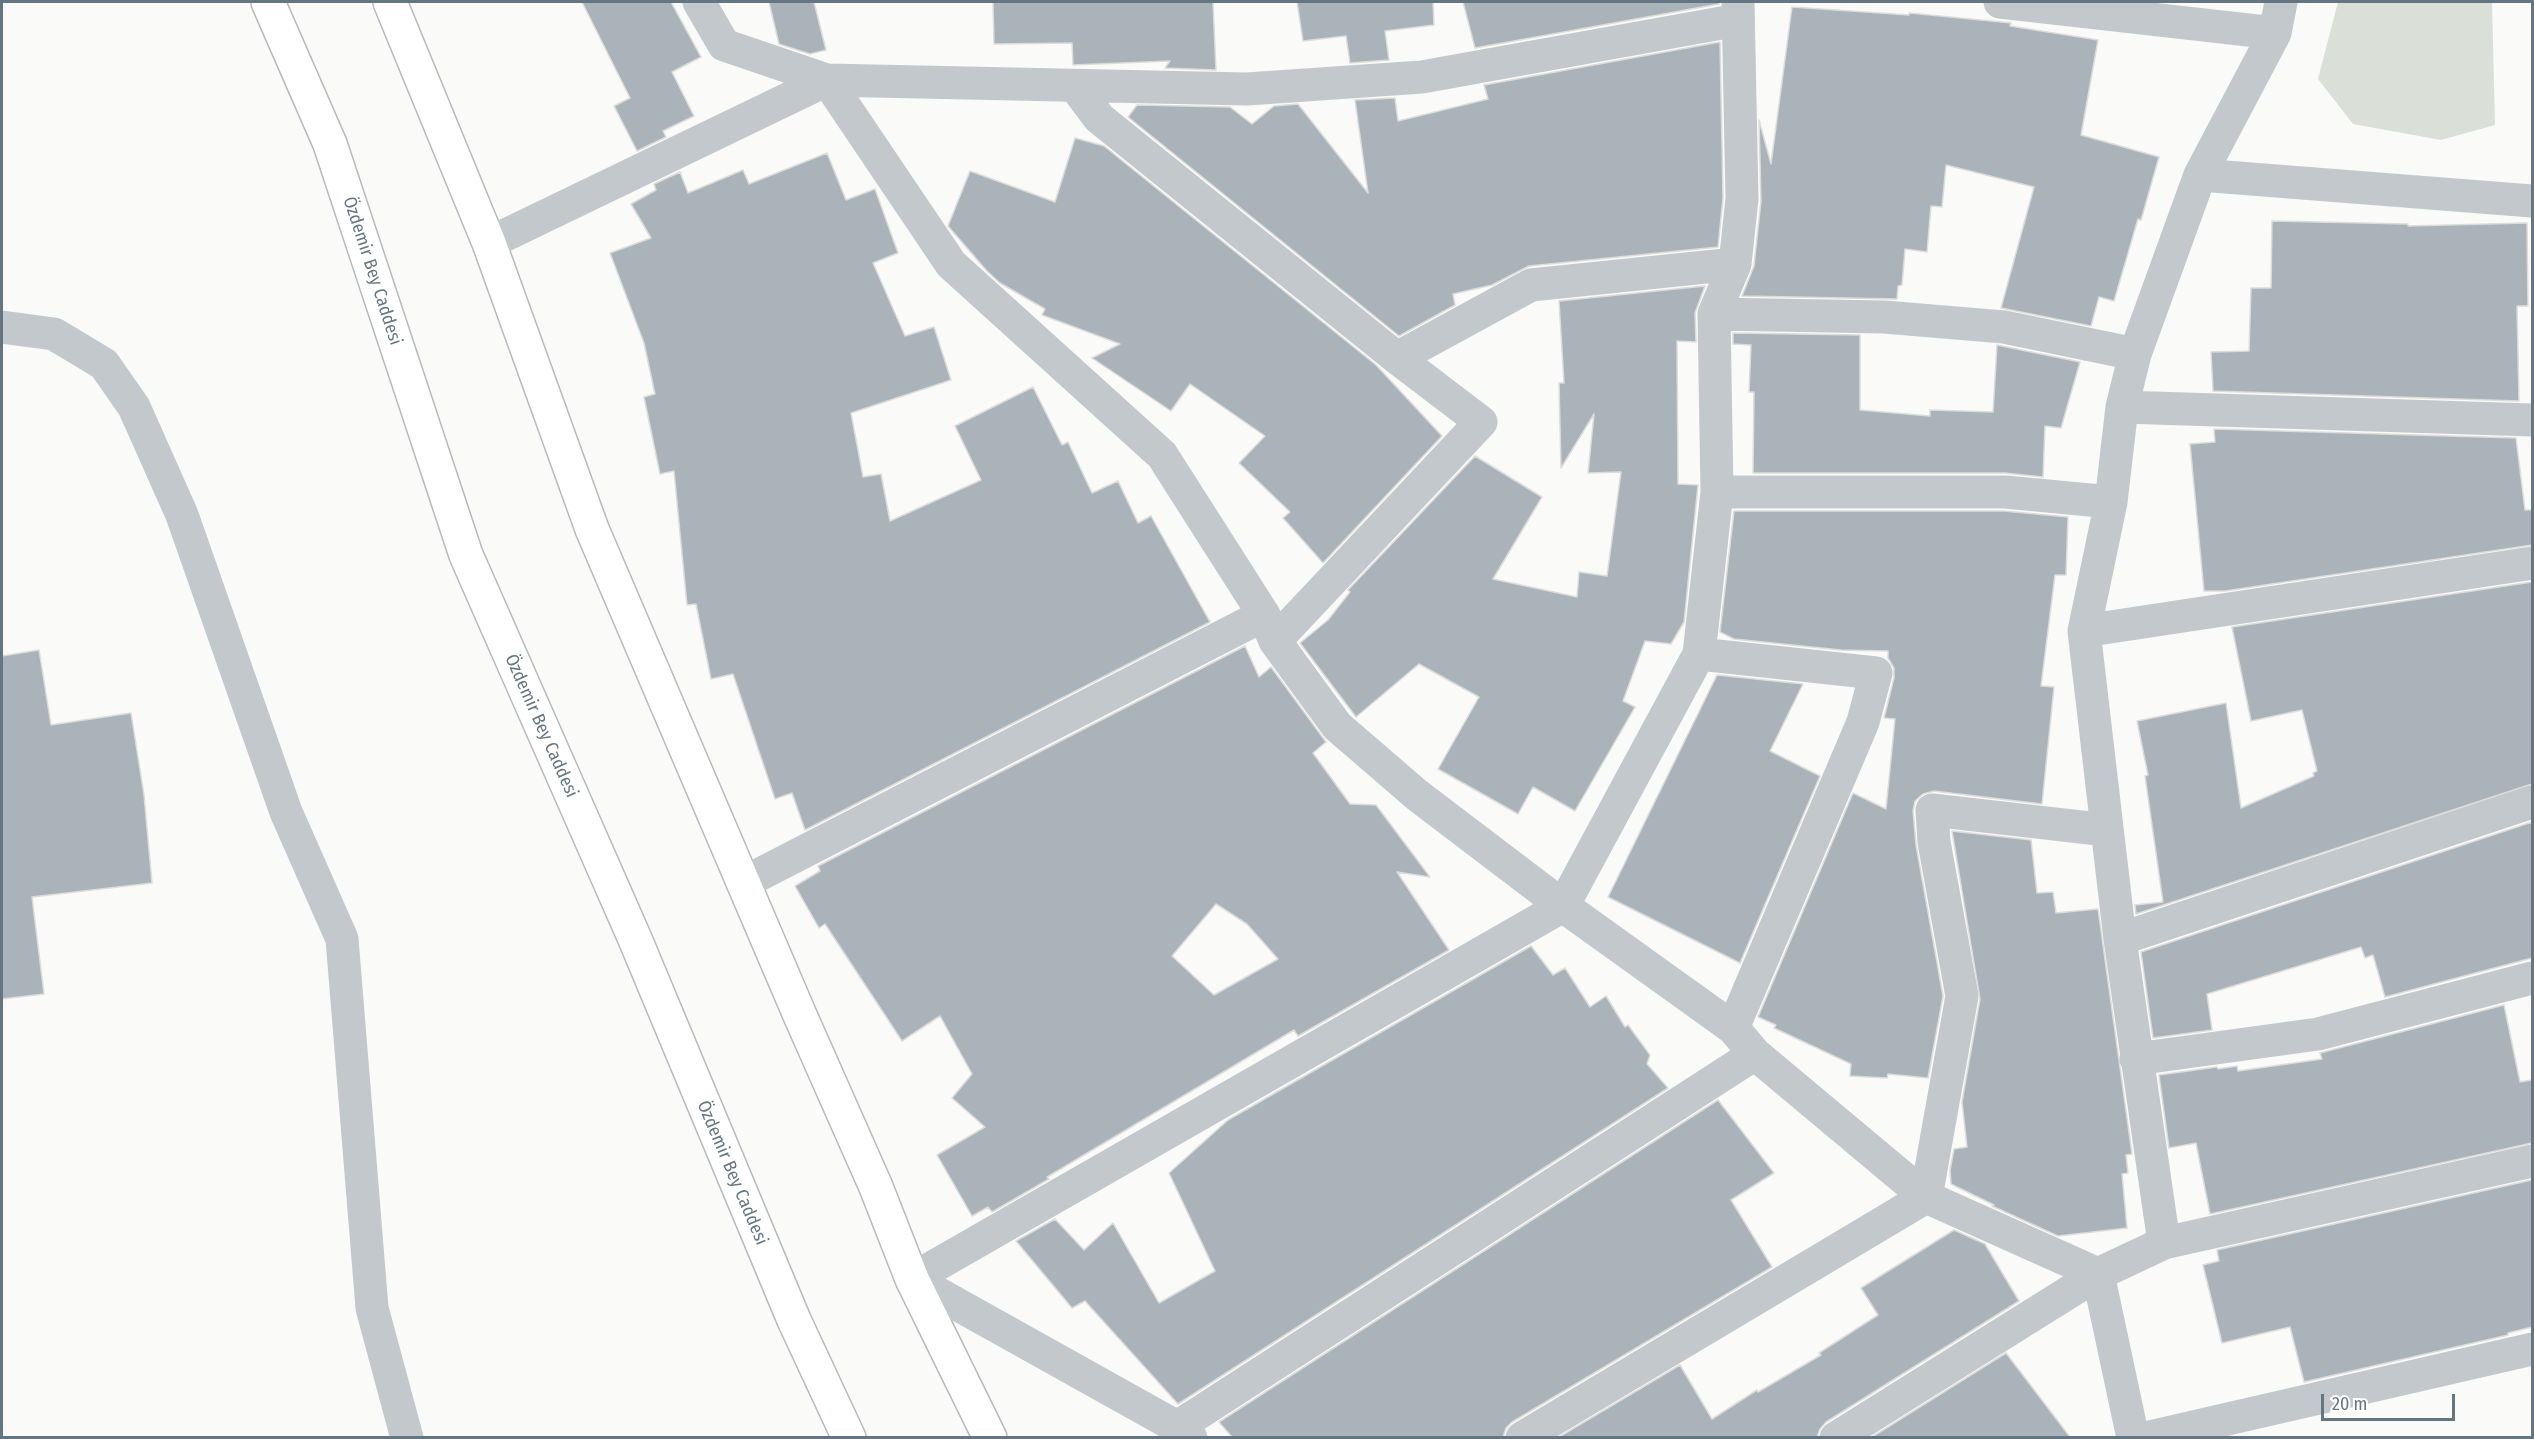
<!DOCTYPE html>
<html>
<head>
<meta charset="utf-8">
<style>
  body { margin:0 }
  #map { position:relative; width:2534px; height:1439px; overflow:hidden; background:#fafaf8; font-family:"Fira Sans Condensed",sans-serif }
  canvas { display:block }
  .frame { position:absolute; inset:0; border:3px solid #657683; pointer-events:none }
  .scale { position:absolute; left:2321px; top:1394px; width:134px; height:27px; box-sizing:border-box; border:3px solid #657683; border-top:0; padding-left:8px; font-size:18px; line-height:21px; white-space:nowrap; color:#657683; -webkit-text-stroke:4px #fff; paint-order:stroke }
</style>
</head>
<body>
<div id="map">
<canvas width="2534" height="1439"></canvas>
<div class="frame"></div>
<div class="scale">20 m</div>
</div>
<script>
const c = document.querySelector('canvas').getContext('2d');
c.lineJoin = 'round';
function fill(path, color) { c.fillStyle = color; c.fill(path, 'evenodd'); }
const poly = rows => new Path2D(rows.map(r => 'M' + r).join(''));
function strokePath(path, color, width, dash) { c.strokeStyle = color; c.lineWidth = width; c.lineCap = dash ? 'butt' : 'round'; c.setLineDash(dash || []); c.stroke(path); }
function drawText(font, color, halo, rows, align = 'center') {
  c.font = font + ' "Fira Sans Condensed",sans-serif'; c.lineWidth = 6; c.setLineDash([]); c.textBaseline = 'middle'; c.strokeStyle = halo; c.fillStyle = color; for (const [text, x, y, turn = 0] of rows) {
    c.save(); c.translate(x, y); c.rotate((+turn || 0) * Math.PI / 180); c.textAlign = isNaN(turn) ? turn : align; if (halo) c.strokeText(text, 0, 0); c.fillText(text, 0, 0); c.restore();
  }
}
fill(poly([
  [2338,2,2492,2,2495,125,2441,140,2353,124,2318,79]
]), '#dadfd7');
const building = poly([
  [582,2,671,2,701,57,672,72,694,116,663,131,666,137,637,151,614,106,630,98,582,2],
  [769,2,814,2,826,50,810,54,779,44,769,2],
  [993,2,1213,2,1216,70,1165,68,1170,61,1073,65,1072,43,994,44,993,2],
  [1297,2,1433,2,1434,25,1385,31,1389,60,1350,63,1346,36,1303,41,1297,2],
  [1463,2,1719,2,1719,4,1475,48,1463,2],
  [1792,7,1909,15,1909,13,2011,23,2010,26,2098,40,2081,135,2159,157,2141,220,2138,219,2114,301,2099,297,2091,326,2001,308,2034,187,1946,165,1942,207,1931,206,1927,252,1905,249,1902,285,1898,286,1897,299,1742,296,1754,266,1761,201,1759,120,1771,164,1792,7],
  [1720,42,1723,198,1718,247,1529,266,1492,285,1453,294,1455,305,1399,336,1128,117,1137,105,1230,107,1252,124,1274,106,1298,104,1368,193,1355,100,1395,98,1398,121,1488,99,1484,85,1720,42],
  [1075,138,1104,146,1376,365,1442,436,1323,563,1283,518,1290,512,1239,463,1265,436,1190,384,1171,411,1092,358,1120,344,1042,315,1045,309,1000,283,987,271,948,226,970,171,1055,202,1075,138],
  [827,153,846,200,875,189,898,253,873,263,905,336,934,327,951,380,851,413,863,477,881,474,890,521,981,480,955,426,1033,387,1062,445,1068,442,1092,493,1118,481,1138,523,1151,516,1210,622,805,830,792,793,775,799,733,674,711,679,696,604,687,605,674,471,660,474,644,397,655,394,644,343,610,253,651,238,631,204,656,190,654,184,680,172,688,193,743,170,749,184,827,153],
  [2272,221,2408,224,2408,226,2527,223,2528,306,2517,306,2519,401,2213,391,2211,352,2249,351,2251,288,2271,288,2272,221],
  [1705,286,1695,313,1696,342,1677,341,1678,484,1698,485,1684,622,1671,644,1645,641,1623,701,1635,707,1575,811,1533,787,1518,814,1438,769,1479,697,1419,664,1356,717,1300,643,1328,620,1350,592,1348,590,1475,456,1542,497,1493,579,1577,597,1579,572,1607,576,1621,472,1588,473,1594,414,1561,468,1559,383,1564,383,1559,301,1705,286],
  [1733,333,1860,335,1860,410,1930,416,1930,410,1993,412,1997,345,2080,362,2061,428,2045,426,2043,477,2005,473,1753,473,1754,392,1749,392,1751,345,1733,344,1733,333],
  [2214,429,2516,438,2525,510,2532,510,2532,545,2225,591,2204,591,2190,444,2215,442,2214,429],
  [1734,511,2004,511,2068,517,2066,575,2055,575,2041,686,2054,687,2042,804,1934,791,1923,794,1915,801,1913,811,1916,845,1943,996,1928,1078,1888,1074,1887,1078,1850,1076,1851,1064,1774,1028,1776,1025,1758,1017,1853,793,1886,809,1895,719,1884,718,1894,678,1894,668,1888,658,1888,651,1841,650,1734,639,1720,632,1734,511],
  [2532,582,2532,784,2136,914,2135,905,2163,902,2145,776,2148,775,2137,721,2226,703,2241,808,2314,776,2313,773,2317,771,2302,710,2251,721,2232,627,2532,582],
  [1245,646,1259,677,1271,667,1326,742,1313,753,1350,804,1376,805,1430,877,1397,872,1449,950,1298,1036,1294,1030,1047,1177,1049,1179,992,1212,988,1207,972,1216,937,1155,985,1127,952,1098,972,1074,940,1016,902,1041,825,924,819,928,795,886,820,871,818,866,1245,646],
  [1216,904,1247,924,1278,959,1214,995,1172,956,1216,904],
  [39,650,51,725,131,713,144,795,152,883,32,897,44,994,2,999,2,656,39,650],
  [1717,675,1803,684,1770,751,1820,776,1740,963,1608,897,1717,675],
  [2532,822,2532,958,2385,997,2373,955,2365,958,2361,947,2207,994,2212,1030,2153,1038,2141,952,2532,822],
  [1952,831,2031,840,2037,893,2053,892,2056,913,2098,909,2132,1154,2126,1155,2128,1173,2122,1174,2127,1228,2058,1236,1992,1206,1994,1205,1951,1184,1950,1170,1954,1149,1967,1147,1962,1102,1980,999,1952,831],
  [1531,946,1553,975,1565,968,1590,1007,1606,996,1625,1027,1628,1025,1650,1055,1647,1064,1668,1088,1178,1404,1085,1301,1072,1308,1016,1241,1055,1219,1084,1250,1113,1223,1159,1303,1215,1271,1169,1173,1228,1120,1531,946],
  [2504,1005,2520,1082,2532,1080,2532,1143,2210,1214,2196,1143,2169,1148,2159,1075,2217,1067,2218,1069,2237,1066,2238,1071,2322,1059,2320,1053,2504,1005],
  [1718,1100,1774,1173,1731,1200,1772,1267,1512,1422,1506,1428,1503,1437,1232,1437,1219,1422,1718,1100],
  [2532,1180,2532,1327,2508,1333,2508,1335,2304,1382,2290,1327,2222,1343,2203,1265,2219,1261,2217,1250,2532,1180],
  [1954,1230,1985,1244,2019,1301,1826,1422,1820,1429,1817,1437,1559,1437,1680,1365,1712,1419,1757,1390,1758,1392,1821,1355,1819,1353,1878,1315,1861,1288,1954,1230],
  [2006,1353,2070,1437,1872,1437,2006,1353]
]);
fill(building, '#aab3b9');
strokePath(building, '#dcdcda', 1.5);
const primary = poly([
  [268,2,330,144,466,555,635,939,794,1320,849,1438],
  [390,2,489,243,592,529,799,1013,876,1187,912,1279,990,1438]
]);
strokePath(primary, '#b5babe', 36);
strokePath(poly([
  [699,2,724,45,827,80,951,264,1162,455,1264,615,1275,641,1337,726,1417,795,1563,906,1733,1028,1755,1054,1926,1197,2098,1274],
  [2000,2,2275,33],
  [1075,86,1099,118,1397,358,1481,422,1275,641],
  [2200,175,2532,201],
  [489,243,827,80,1247,89,1422,77,1738,20],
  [1714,314,1884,317,2004,327,2135,354],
  [2,327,54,334,104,364,134,407,182,515,286,812,342,939,372,1308,407,1438],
  [1397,358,1531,285,1735,264],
  [2122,407,2532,420],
  [1717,492,2005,492,2111,502],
  [2084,631,2532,563],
  [1699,654,1876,673,1863,722,1733,1028],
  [743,883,1264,615],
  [2120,939,2532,802],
  [2136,1059,2318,1034,2532,978],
  [2164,1243,2120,939,2084,631,2111,502,2122,407,2135,354,2200,175,2275,33,2281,2],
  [2098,1274,2133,1438],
  [912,1279,1563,906,1699,654,1717,492,1714,314,1735,264,1742,199,1738,2],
  [912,1279,1177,1427,1191,1438],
  [1177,1427,1755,1054],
  [1522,1438,1926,1197,1962,996,1934,842,1932,810,2107,830],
  [1836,1438,2098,1274,2164,1243,2532,1161],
  [2145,1438,2532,1349]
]), '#c3c8cc', 33);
strokePath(primary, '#fff', 33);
drawText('18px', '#657683', '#fff', [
  ["Özdemir Bey Caddesi",372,271,72],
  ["Özdemir Bey Caddesi",541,726,66],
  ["Özdemir Bey Caddesi",732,1173,67]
]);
</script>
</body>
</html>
